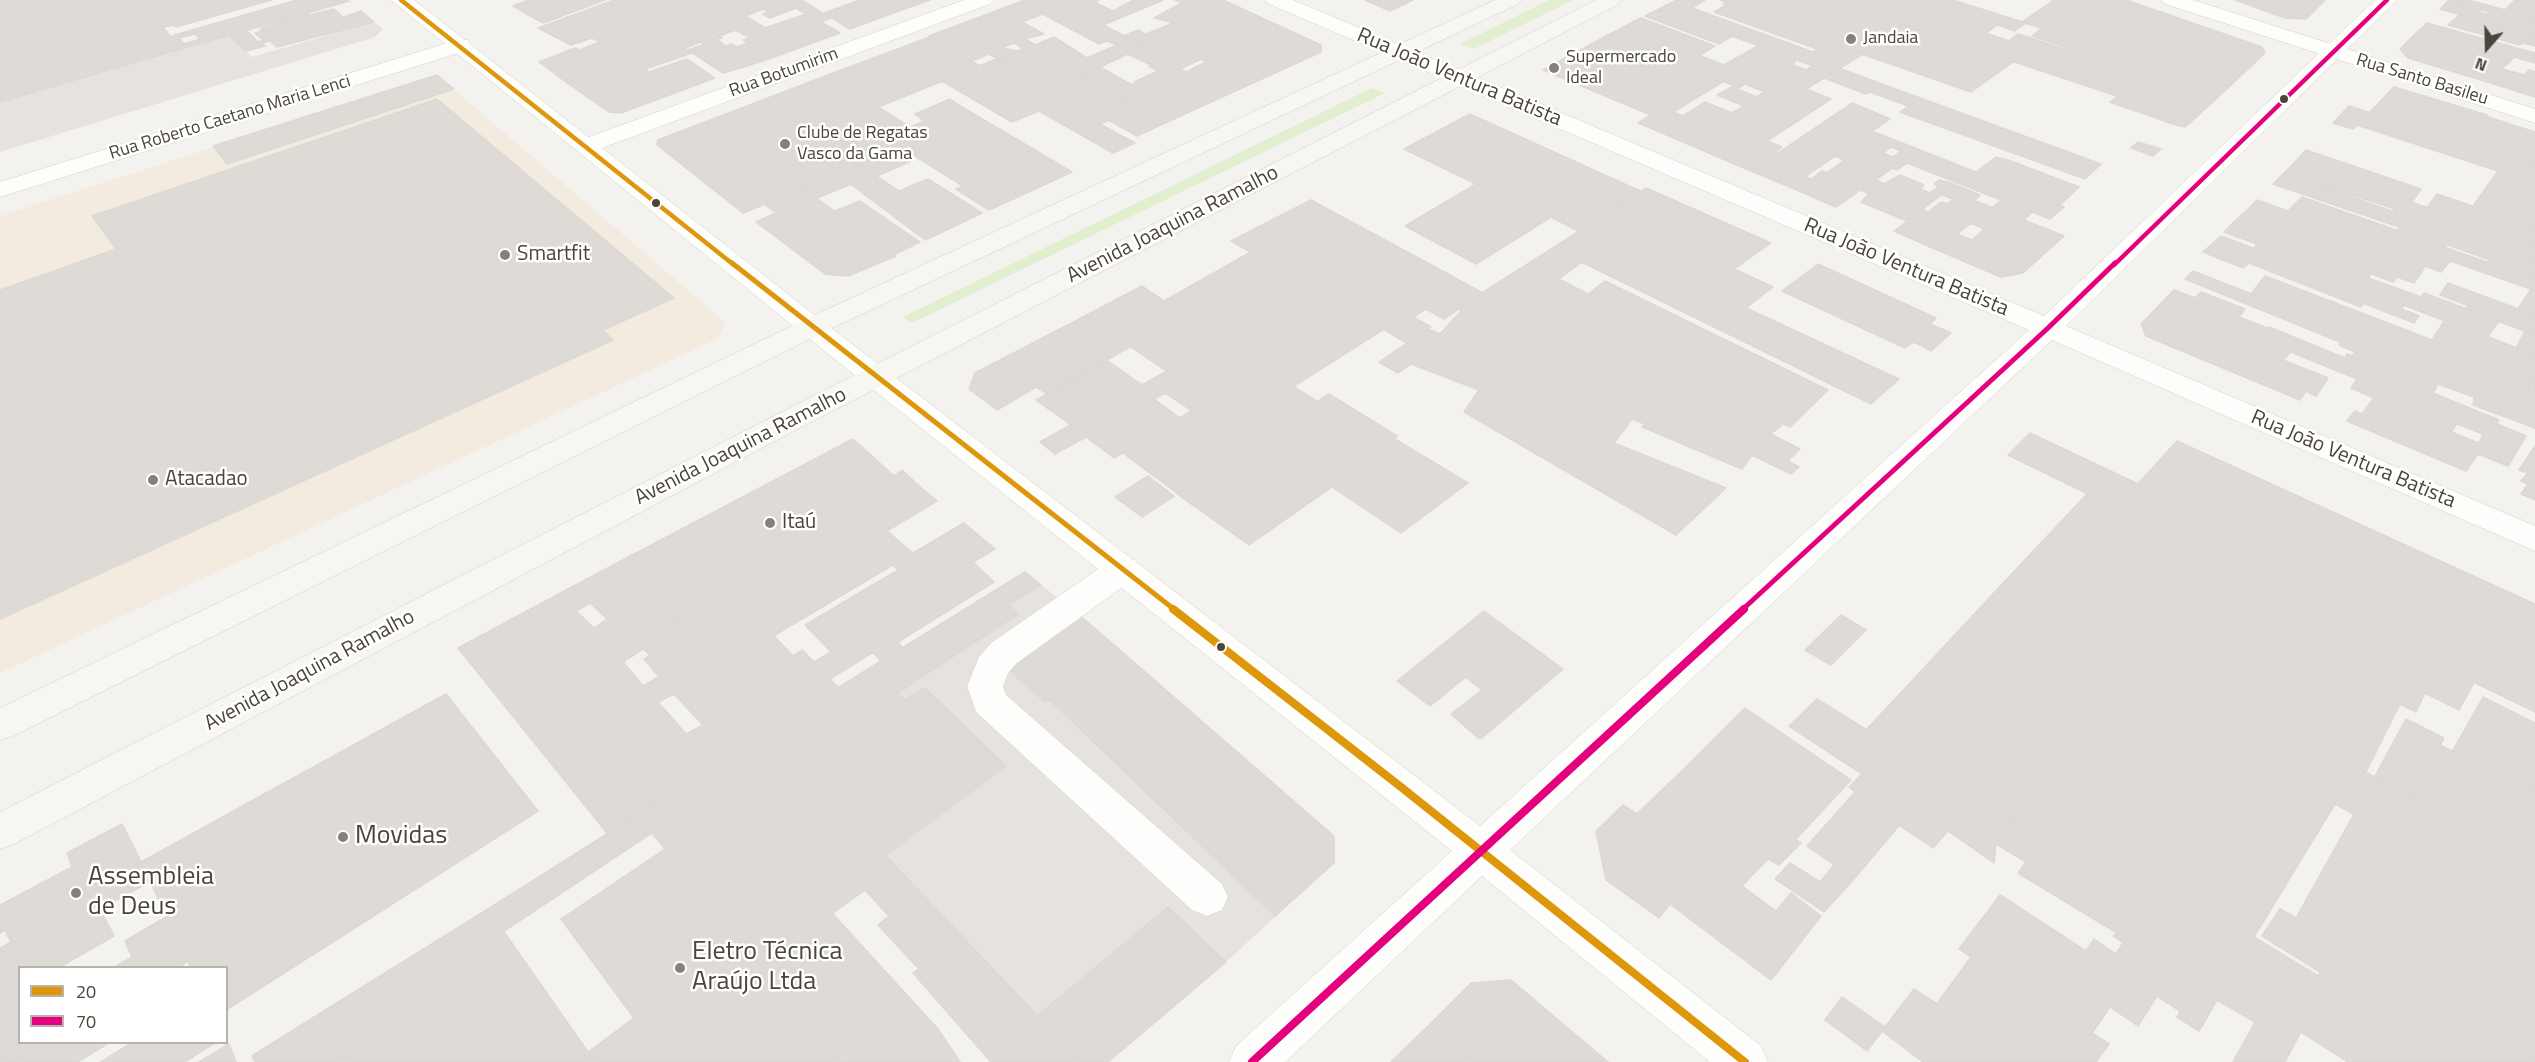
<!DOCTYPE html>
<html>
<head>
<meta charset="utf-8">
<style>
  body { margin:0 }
  #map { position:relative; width:2535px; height:1062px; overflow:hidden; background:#f4f2ee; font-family:"Titillium Web",sans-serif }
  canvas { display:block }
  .legend { position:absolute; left:18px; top:966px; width:210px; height:78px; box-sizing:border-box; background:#fff; border:2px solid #b7b4b0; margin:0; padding:8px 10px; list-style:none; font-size:18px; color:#4b4439 }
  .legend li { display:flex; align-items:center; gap:12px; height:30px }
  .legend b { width:30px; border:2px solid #b7b4b0 }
  .north { position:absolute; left:2457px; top:18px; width:60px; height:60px; -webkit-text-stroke:4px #fff; paint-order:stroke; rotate:200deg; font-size:16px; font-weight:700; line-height:24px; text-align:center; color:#4b4439 }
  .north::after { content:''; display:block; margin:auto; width:21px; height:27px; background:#4b4439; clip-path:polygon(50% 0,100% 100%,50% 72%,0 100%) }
</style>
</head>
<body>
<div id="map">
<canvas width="2535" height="1062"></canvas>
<ul class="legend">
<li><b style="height:8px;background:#dd9709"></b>20</li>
<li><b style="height:8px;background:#e5007d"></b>70</li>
</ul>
<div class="north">N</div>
</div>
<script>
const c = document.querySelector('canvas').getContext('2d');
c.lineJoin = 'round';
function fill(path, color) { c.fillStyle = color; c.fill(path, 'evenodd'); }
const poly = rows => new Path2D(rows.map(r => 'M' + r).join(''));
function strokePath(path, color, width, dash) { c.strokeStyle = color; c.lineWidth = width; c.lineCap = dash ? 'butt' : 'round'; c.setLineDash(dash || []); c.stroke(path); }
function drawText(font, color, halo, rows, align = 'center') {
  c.font = font + ' "Titillium Web",sans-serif'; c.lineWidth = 5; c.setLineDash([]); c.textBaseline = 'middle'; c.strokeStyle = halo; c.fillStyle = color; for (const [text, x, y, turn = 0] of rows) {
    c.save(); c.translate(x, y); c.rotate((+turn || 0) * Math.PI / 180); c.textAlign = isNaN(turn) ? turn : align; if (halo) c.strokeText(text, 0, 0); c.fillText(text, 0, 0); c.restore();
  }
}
fill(poly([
  [437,75,725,322,719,338,0,673,0,216]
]), '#f3ebdf');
fill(poly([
  [1549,0,1573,0,1474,49,1460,44],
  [1372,88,1385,93,912,323,903,317]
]), '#e1eecf');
fill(poly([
  [374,22,383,29,375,37,0,152,0,102,230,36,252,57],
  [1025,572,1083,618,1334,836,1334,863,1226,962,1108,1062,1081,1062,768,731]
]), '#e6e3df');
const building = poly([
  [0,0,86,0,140,61,0,102,0,0],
  [86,0,271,0,176,27,173,25,163,27,170,36,129,48,86,0],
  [297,0,349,1,140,61,129,48,297,0],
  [195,34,200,39,184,44,179,38,195,34],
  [529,0,605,0,543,23,513,6,529,0],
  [614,0,699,0,596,40,592,38,571,45,538,28,614,0],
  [699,0,786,0,570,85,539,62,575,48,579,50,600,42,596,40,699,0],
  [786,0,801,0,831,18,821,22,840,33,796,49,765,28,806,14,796,8,770,18,763,14,769,12,763,9,786,0],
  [860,0,879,0,899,11,850,29,824,13,860,0],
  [879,0,930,0,899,11,879,0],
  [1025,0,1055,0,1144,46,1082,76,1031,46,1023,49,1014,43,1002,48,1017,51,998,59,989,54,972,61,929,36,1025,0],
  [1043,14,1099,44,1107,41,1117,45,1087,58,1054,37,1035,45,1025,39,1044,34,1022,22,1043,14],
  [1055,0,1099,0,1094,2,1113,11,1134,0,1163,0,1103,25,1055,0],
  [1175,0,1223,0,1236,6,1144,46,1124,36,1138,30,1146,34,1173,23,1154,18,1182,3,1175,0],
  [1365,0,1413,0,1390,11,1365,0],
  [1677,0,1705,0,1692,8,1813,52,1817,49,1714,12,1727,5,1863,54,1832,73,1659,9,1677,0],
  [1720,0,1943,0,1859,53,1723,4,1726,2,1720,0],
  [1943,0,1953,0,2026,23,2015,31,1998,25,1986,33,2009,41,2018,34,2142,73,2144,72,2032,36,2042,28,2229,87,2192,121,1903,25,1943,0],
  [2054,0,2126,0,2262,47,2265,53,2229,87,2022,22,2054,0],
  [2235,0,2325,0,2306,19,2285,18,2235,0],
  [2449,0,2468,0,2535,18,2535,27,2487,14,2489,12,2455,5,2535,29,2535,36,2440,9,2449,0],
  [2515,0,2535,0,2535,18,2505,10,2515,0],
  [1236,6,1260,17,1151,65,1128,54,1236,6],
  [334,9,343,17,361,11,374,22,277,47,270,41,262,43,265,46,246,51,230,36,247,31,258,42,263,40,255,33,262,31,260,29,308,13,310,15,334,9],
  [1659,9,1732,36,1719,44,1645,16,1659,9],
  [2459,15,2535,36,2535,46,2523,43,2520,45,2448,25,2459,15],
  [745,16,765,28,796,49,760,62,737,47,748,43,743,40,750,38,736,30,719,36,710,30,745,16],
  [1260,17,1321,45,1321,52,1165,123,1082,76,1100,67,1132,85,1136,83,1134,82,1158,71,1149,66,1260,17],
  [1201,59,1206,62,1186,72,1180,69,1201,59],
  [1641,18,1715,46,1700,55,1625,26,1641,18],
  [2427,23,2535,53,2535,63,2514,57,2508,64,2413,36,2427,23],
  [1903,25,2013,62,1971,92,1859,53,1903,25],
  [1625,26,1724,65,1741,71,1648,127,1638,123,1651,115,1543,70,1625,26],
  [710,30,722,38,716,39,726,46,732,44,760,62,723,73,688,50,705,44,701,42,685,48,677,43,710,30],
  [2413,36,2496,60,2478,79,2408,58,2400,49,2413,36],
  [930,37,980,66,878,107,828,75,930,37],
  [677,43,692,53,645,69,649,72,687,59,715,78,621,113,609,112,570,85,677,43],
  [1031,46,1122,100,1165,123,1137,136,999,58,1031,46],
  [1758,46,1796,60,1793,65,1806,70,1813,66,1832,73,1798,94,1724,65,1758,46],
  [999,58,1109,120,1100,124,1135,143,1113,153,1039,111,1012,122,942,81,999,58],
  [2496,60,2507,64,2502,69,2524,75,2529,70,2535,72,2535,97,2478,79,2496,60],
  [1839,68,1882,84,1866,94,1824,78,1839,68],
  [1741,71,1798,94,1704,151,1648,127,1673,112,1683,116,1705,102,1732,113,1744,106,1717,95,1732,87,1757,97,1765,92,1745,84,1739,88,1723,81,1741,71],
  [437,75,454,89,227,164,213,146,437,75],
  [828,75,927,138,743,213,657,145,658,140,828,75],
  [1882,84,1920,98,1908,106,1870,92,1882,84],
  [2394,87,2487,115,2463,142,2369,113,2394,87],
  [1806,89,1831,99,1767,141,1782,147,1774,153,1777,154,1751,171,1704,151,1806,89],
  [2118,96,2192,121,2185,127,2173,124,2110,102,2118,96],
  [1920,98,2101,164,2085,179,1900,112,1920,98],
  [437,99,674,298,603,330,613,340,0,619,0,290,116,249,92,216,437,99],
  [950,99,962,107,1072,172,1020,196,910,127,924,121,915,114,950,99],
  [1852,103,1890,119,1790,187,1751,171,1852,103],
  [2349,106,2535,164,2535,227,2473,206,2498,171,2357,125,2353,129,2333,123,2349,106],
  [1470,114,1640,191,1578,231,1551,217,1476,264,1405,226,1476,184,1404,149,1470,114],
  [2485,116,2535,132,2535,164,2463,142,2485,116],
  [1871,131,1915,148,2064,207,2050,219,2032,212,2024,220,1993,207,2001,200,1907,163,1897,170,1845,149,1871,131],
  [1891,147,1901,151,1893,157,1883,153,1891,147],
  [927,138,1020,196,989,210,956,189,963,186,910,153,903,156,894,151,927,138],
  [2138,142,2161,149,2153,156,2131,148,2138,142],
  [1845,149,1893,168,1836,207,1790,187,1805,177,1811,179,1822,171,1827,173,1844,160,1835,156,1845,149],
  [2306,150,2421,189,2412,202,2295,162,2306,150],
  [894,151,911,161,877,176,860,165,894,151],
  [1996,157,2011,161,2079,187,2060,205,1976,172,1996,157],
  [2295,162,2535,245,2535,262,2392,212,2395,209,2284,173,2295,162],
  [860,165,953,227,925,240,837,174,860,165],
  [2284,173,2535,262,2535,279,2487,262,2490,260,2448,245,2444,247,2397,231,2399,227,2273,184,2284,173],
  [837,174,851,184,817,198,803,188,837,174],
  [1900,175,1924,185,1920,189,1930,193,1939,186,1948,190,1907,221,1861,202,1869,194,1861,190,1876,180,1884,184,1900,175],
  [928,179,982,213,953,227,899,191,928,179],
  [1939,180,1951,183,1980,195,1975,200,1934,184,1939,180],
  [803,188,893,255,896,256,848,276,825,274,756,222,776,213,764,204,803,188],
  [1646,188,1712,217,1680,244,1773,287,1746,308,1899,379,1871,404,1553,248,1646,188],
  [1948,190,1991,207,1937,250,1894,231,1923,210,1928,212,1941,202,1948,204,1953,199,1942,195,1948,190],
  [2437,194,2535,227,2535,245,2427,208,2437,194],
  [2302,197,2535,279,2535,315,2518,309,2531,289,2450,261,2441,272,2425,266,2421,273,2247,210,2257,200,2288,211,2302,197],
  [1311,200,1483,293,1444,319,1426,309,1413,317,1431,327,1407,343,1231,241,1311,200],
  [860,201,920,242,893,255,835,211,860,201],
  [1991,207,2024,220,2064,236,2023,273,2001,277,1937,250,1957,234,1972,240,1984,229,1970,223,1991,207],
  [2247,210,2421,273,2414,283,2397,277,2393,282,2234,222,2247,210],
  [1712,217,1771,243,1734,269,1680,244,1712,217],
  [2234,222,2371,274,2368,278,2421,297,2424,293,2499,321,2487,337,2254,248,2257,244,2224,232,2234,222],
  [2221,236,2404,305,2402,309,2419,316,2414,323,2363,303,2361,307,2249,263,2243,268,2203,252,2221,236],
  [1553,248,1582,262,1559,279,1588,294,1605,281,1828,390,1790,427,1783,424,1771,434,1488,289,1553,248],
  [1251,252,1384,329,1294,386,1164,301,1251,252],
  [1818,264,1936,318,1930,324,1951,333,1931,351,1914,342,1905,348,1782,291,1818,264],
  [2193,271,2521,400,2520,404,2535,409,2535,428,2473,405,2474,397,2438,384,2433,393,2499,420,2497,424,2526,436,2508,466,2478,454,2466,471,2347,421,2355,411,2362,414,2374,398,2351,388,2357,379,2291,352,2283,360,2328,378,2316,396,2306,391,2300,400,2146,336,2141,324,2174,290,2195,298,2201,292,2245,309,2239,317,2267,328,2269,327,2345,358,2347,354,2352,356,2355,352,2339,345,2340,342,2185,279,2193,271],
  [2457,424,2483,434,2479,443,2451,432,2457,424],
  [2265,276,2432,340,2533,379,2521,400,2251,294,2265,276],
  [2448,283,2535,315,2535,335,2466,309,2469,306,2440,295,2448,283],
  [1142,286,1236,349,1318,402,1264,437,1085,316,1142,286],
  [1488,289,1800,449,1788,461,1799,467,1791,474,1752,455,1742,469,1642,427,1645,424,1632,419,1614,443,1726,488,1676,535,1464,412,1479,390,1411,364,1398,373,1379,362,1428,329,1440,334,1462,310,1459,309,1488,289],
  [1085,316,1130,347,1046,393,1036,387,997,410,969,389,975,373,1085,316],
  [2445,320,2535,355,2535,375,2533,379,2432,340,2445,320],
  [2525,331,2535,335,2535,355,2516,348,2525,331],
  [1108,361,1142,385,1071,425,1036,400,1108,361],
  [1167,371,1209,400,1192,411,1165,393,1154,399,1180,418,1114,458,1086,437,1055,454,1040,442,1167,371],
  [2535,375,2535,409,2520,404,2535,375],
  [1329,394,1397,436,1393,438,1468,483,1401,533,1332,487,1249,545,1177,494,1329,394],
  [1209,400,1264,437,1178,494,1123,453,1209,400],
  [2030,433,2138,484,2177,441,2535,604,2535,712,2008,455,2030,433],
  [853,439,894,476,902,470,917,484,674,618,619,562,853,439],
  [2535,446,2535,500,2521,494,2528,484,2521,481,2528,473,2519,470,2535,446],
  [1148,476,1174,496,1142,517,1115,497,1148,476],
  [917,484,937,501,887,531,913,553,721,667,674,618,917,484],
  [2087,494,2474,683,2459,710,2425,693,2416,712,2400,704,2366,772,2006,580,2087,494],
  [964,523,995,549,973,562,994,582,898,642,902,647,881,661,873,652,830,679,838,687,777,725,721,667,774,636,793,656,802,650,814,662,831,652,805,625,898,570,893,565,964,523],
  [619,562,777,725,681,786,527,611,619,562],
  [590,603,607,619,594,628,576,611,590,603],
  [643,649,650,655,644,659,659,677,643,686,623,662,643,649],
  [674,694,703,725,686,734,658,702,674,694],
  [1025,572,1041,585,1008,605,1018,614,897,693,905,700,925,688,1006,766,885,856,768,731,1025,572],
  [2006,580,2412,797,2320,972,2262,936,2280,909,2296,918,2354,814,2335,804,2254,937,2318,976,2304,1003,1866,730,2006,580],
  [527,611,681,786,607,833,458,648,527,611],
  [1484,611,1563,669,1482,738,1478,738,1451,714,1482,690,1466,677,1430,706,1397,681,1484,611],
  [1841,615,1866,630,1831,665,1805,650,1841,615],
  [1083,618,1334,836,1334,863,1275,916,1050,700,1045,702,1009,670,1083,618],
  [446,694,538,811,226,1010,226,968,191,968,141,862,446,694],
  [2483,697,2535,723,2535,793,2452,752,2483,697],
  [1817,699,1941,776,1854,879,1807,846,1855,792,1849,787,1862,774,1789,726,1817,699],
  [1745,708,1851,780,1796,839,1688,765,1745,708],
  [2406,719,2444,738,2412,797,2375,776,2406,719],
  [768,731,850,818,1081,1062,991,1062,913,973,919,969,878,925,889,916,865,890,832,914,703,772,768,731],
  [2440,745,2535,793,2535,1062,2348,1062,2301,1032,2313,1009,2304,1003,2440,745],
  [1688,765,1801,843,1779,865,1768,859,1742,886,1776,911,1791,893,1821,916,1771,980,1622,868,1616,834,1688,765],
  [703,772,938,1029,960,1062,840,1062,637,815,703,772],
  [1941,776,2011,821,1996,843,1994,863,1948,831,1933,848,1900,826,1941,776],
  [1623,805,1637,814,1616,834,1622,868,1670,904,1659,918,1606,880,1596,831,1623,805],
  [637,815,652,833,503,932,488,909,637,815],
  [2011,821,2195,935,2138,1026,2110,1007,2092,1033,2109,1044,2096,1062,1923,1062,1882,1031,1914,989,1937,1004,1971,957,1959,949,2000,895,2086,951,2094,939,2116,954,2123,943,2113,936,2117,933,2018,873,2026,862,1996,844,2011,821],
  [122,824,151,881,0,964,0,948,11,942,5,930,0,933,0,905,72,867,67,853,122,824],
  [665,849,840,1062,595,1062,588,1052,634,1018,561,919,665,849],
  [1790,863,1820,882,1834,865,1854,879,1824,912,1775,879,1790,863],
  [1168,907,1226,962,1108,1062,1081,1062,1037,1016,1168,907],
  [100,909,114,936,58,968,20,968,20,1000,0,1011,0,964,100,909],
  [488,909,595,1062,346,1062,319,1014,488,909],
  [166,917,188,961,178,968,113,968,132,957,125,941,166,917],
  [2195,935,2313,1009,2285,1062,2233,1062,2255,1022,2217,1000,2199,1031,2177,1017,2180,1011,2157,996,2195,935],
  [1511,980,1608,1062,1471,1062,1429,1025,1471,983,1511,980],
  [1842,997,1885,1027,1867,1051,1825,1020,1842,997],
  [20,1000,20,1042,48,1042,14,1062,0,1062,0,1011,20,1000],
  [319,1014,346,1062,255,1062,252,1056,319,1014],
  [1429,1025,1471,1062,1391,1062,1429,1025],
  [48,1042,110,1042,78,1062,14,1062,48,1042],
  [133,1042,216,1042,185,1062,101,1062,133,1042],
  [229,1044,236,1062,199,1062,229,1044]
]);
fill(building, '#dedbd6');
strokePath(building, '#dcd9d4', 1.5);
const service = poly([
  [1123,557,1135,560,1140,569,1135,578,1017,663,1008,673,1003,686,1006,695,1222,884,1228,897,1222,910,1207,916,1192,910,976,712,967,686,979,657,991,643,1111,560,1123,557]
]);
const minor = poly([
  [964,0,993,0,990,4,594,151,586,153,578,151,574,146,578,141,964,0],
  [2162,0,2193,0,2535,109,2535,123,2165,4,2162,0],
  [460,39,468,40,471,45,468,50,0,197,0,182,460,39]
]);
const tertiary = poly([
  [391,0,414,0,822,321,1480,826,2029,330,1269,4,1266,0,1293,0,2044,316,2375,0,2397,0,2066,326,2535,526,2535,551,2052,340,1510,850,1761,1046,1768,1062,1710,1062,1482,876,1285,1062,1229,1062,1236,1046,1452,851,802,333,391,0]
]);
const secondary = poly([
  [1495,0,1521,0,1518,4,822,333,13,736,0,740,0,708,802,321,1495,0],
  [1596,0,1622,0,1619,4,796,430,14,844,0,849,0,812,774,416,1596,0]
]);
strokePath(service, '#d2d0cb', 1);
strokePath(minor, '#d2d0cb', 1);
strokePath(tertiary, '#d2d0cb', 1);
strokePath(secondary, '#d3cfc5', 1);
fill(service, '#fdfdfc');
fill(minor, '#fdfdfc');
fill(tertiary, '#fdfdfc');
fill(secondary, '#f7f6f1');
strokePath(poly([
  [401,0,734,265]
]), '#dd9709', 4.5);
strokePath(poly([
  [732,263,1175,610]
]), '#dd9709', 5);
strokePath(poly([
  [1173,609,1401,787,1745,1062]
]), '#dd9709', 8);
strokePath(poly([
  [2114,265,2387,0]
]), '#e5007d', 4.5);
strokePath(poly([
  [1742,610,2048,328,2115,263]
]), '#e5007d', 5);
strokePath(poly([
  [1252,1062,1744,609]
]), '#e5007d', 8);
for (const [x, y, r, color] of [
  [1851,39,6,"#868178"],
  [1554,68,6,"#868178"],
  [2284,99,5,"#4b4439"],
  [785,144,6,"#868178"],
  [656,203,5,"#4b4439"],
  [505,255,6,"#868178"],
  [153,480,6,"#868178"],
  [770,523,6,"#868178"],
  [1221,647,5,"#4b4439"],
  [343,837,6,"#868178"],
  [76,893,6,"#868178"],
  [680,968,6,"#868178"]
]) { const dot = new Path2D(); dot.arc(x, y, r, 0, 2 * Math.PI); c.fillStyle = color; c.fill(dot); strokePath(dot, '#fff', 2); }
drawText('18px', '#4b4439', '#fff', [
  ["Jandaia",1863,39],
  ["Supermercado",1566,58],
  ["Ideal",1566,79],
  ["Clube de Regatas",797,134],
  ["Vasco da Gama",797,155]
], 'left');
drawText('18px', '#4b4439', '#fff', [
  ["Rua Botumirim",784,73,-20],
  ["Rua Santo Basileu",2422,80,17],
  ["Rua Roberto Caetano Maria Lenci",230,118,-17]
]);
drawText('21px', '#4b4439', '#fff', [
  ["Rua João Ventura Batista",1459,78,23],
  ["Avenida Joaquina Ramalho",1173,225,-27],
  ["Rua João Ventura Batista",1906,268,23],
  ["Avenida Joaquina Ramalho",741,447,-27],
  ["Rua João Ventura Batista",2353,460,23],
  ["Avenida Joaquina Ramalho",310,671,-28]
]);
drawText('21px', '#4b4439', '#fff', [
  ["Smartfit",517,255],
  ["Atacadao",165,480],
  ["Itaú",782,523]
], 'left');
drawText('26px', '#4b4439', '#fff', [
  ["Movidas",355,837],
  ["Assembleia",88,878],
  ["de Deus",88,908],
  ["Eletro Técnica",692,953],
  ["Araújo Ltda",692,983]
], 'left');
</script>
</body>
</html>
